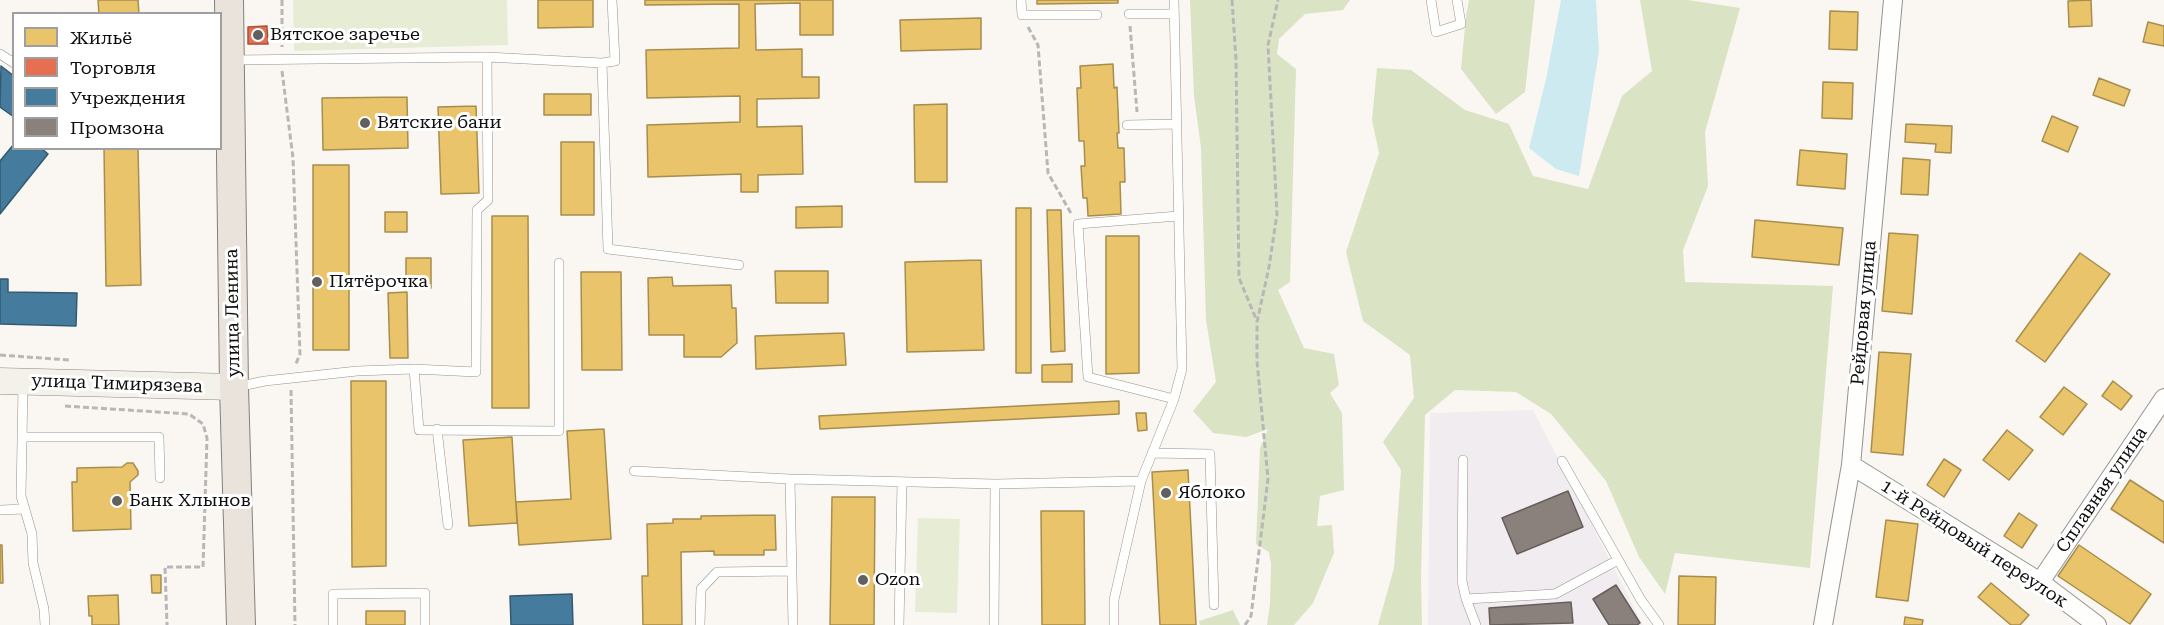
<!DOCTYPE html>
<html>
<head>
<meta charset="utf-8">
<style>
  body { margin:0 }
  #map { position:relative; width:2164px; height:625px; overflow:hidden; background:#faf7f3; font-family:"Roboto Serif",serif }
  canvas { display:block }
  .legend { position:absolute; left:12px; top:12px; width:210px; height:138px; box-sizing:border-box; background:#fff; border:2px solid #9f9f9f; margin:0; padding:8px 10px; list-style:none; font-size:18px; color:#0e0e0e }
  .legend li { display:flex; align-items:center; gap:12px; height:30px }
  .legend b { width:30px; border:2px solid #9f9f9f }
</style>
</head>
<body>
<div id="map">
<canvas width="2164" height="625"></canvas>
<ul class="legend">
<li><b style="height:16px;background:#e9c46a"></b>Жильё</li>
<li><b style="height:16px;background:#e76f51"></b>Торговля</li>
<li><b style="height:16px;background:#457b9d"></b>Учреждения</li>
<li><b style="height:16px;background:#8a817c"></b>Промзона</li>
</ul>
</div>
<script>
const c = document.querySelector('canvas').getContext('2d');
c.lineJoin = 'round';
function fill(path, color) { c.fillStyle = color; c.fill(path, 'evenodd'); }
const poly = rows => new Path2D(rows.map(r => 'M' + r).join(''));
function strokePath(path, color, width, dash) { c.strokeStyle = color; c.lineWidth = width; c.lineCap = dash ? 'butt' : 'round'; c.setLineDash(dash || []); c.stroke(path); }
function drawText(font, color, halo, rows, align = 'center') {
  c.font = font + ' "Roboto Serif",serif'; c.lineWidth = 6; c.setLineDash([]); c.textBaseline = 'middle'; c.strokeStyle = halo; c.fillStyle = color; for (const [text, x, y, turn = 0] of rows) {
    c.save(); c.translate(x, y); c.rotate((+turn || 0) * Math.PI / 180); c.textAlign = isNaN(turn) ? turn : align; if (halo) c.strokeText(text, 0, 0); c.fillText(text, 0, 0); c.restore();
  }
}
fill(poly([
  [1533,410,1643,625,1428,625,1430,413]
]), '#f1ecef');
fill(poly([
  [293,0,507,0,508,45,294,51],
  [918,518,960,519,957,613,915,612]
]), '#e7edd5');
fill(poly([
  [1190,0,1350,0,1343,10,1305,14,1279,39,1277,54,1296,69,1290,282,1278,290,1304,348,1334,354,1339,385,1330,393,1342,413,1344,490,1320,496,1317,526,1332,525,1334,553,1313,603,1294,625,1267,625,1270,604,1271,564,1269,552,1256,544,1260,448,1268,429,1246,437,1213,433,1193,411,1216,382,1206,320,1201,148,1194,96],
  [1469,0,1535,0,1525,92,1496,114,1461,69,1466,16],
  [1640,0,1688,0,1740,8,1705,132,1708,186,1683,250,1685,282,1833,286,1810,568,1675,553,1665,594,1639,557,1606,481,1551,414,1516,392,1455,390,1425,415,1421,578,1422,625,1378,625,1394,568,1401,470,1383,442,1414,398,1410,355,1363,321,1346,252,1379,153,1372,120,1377,68,1411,70,1465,110,1509,124,1533,176,1588,189,1622,96,1652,71],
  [1233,610,1240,625,1200,625,1199,621]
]), '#dae3c4');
fill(poly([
  [1561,0,1596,0,1599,51,1579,176,1556,169,1529,148,1546,79]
]), '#cdeaf0');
const homes = poly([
  [98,0,138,0,139,14,99,14,98,0],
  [538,0,593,0,593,27,538,28,538,0],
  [645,0,833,0,833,35,800,35,800,3,755,4,756,50,802,49,802,77,819,77,819,98,757,99,757,127,802,126,803,174,758,175,758,192,741,192,741,174,648,177,647,125,740,122,740,96,647,98,646,50,739,48,739,4,645,5,645,0],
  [1037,0,1118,0,1118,3,1037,4,1037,0],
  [2091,0,2092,26,2069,27,2068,1,2091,0],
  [1830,11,1858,12,1857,50,1829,49,1830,11],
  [981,18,981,49,901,51,900,20,981,18],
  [2148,22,2164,26,2164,46,2143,42,2148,22],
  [1113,64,1114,88,1117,87,1119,133,1117,133,1118,148,1124,148,1125,182,1120,182,1121,214,1088,216,1087,198,1083,198,1081,166,1085,166,1084,141,1079,141,1077,88,1081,88,1080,66,1113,64],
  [2099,78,2130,90,2124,106,2093,95,2099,78],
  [1823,82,1853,83,1852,119,1822,118,1823,82],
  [544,94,591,94,591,115,544,115,544,94],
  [407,97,408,148,323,150,322,98,407,97],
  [947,104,947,182,915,182,914,105,947,104],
  [476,106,479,193,441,194,438,107,476,106],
  [2052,116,2078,127,2068,152,2042,141,2052,116],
  [1906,124,1952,126,1951,153,1935,152,1936,144,1905,142,1906,124],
  [561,142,594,142,594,215,561,215,561,142],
  [104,148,138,148,141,285,106,286,104,148],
  [1800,150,1847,154,1845,189,1797,185,1800,150],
  [1903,158,1930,160,1928,195,1901,194,1903,158],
  [313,165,349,165,349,350,313,350,313,165],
  [842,206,842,227,796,228,796,207,842,206],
  [1016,208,1031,208,1031,373,1016,373,1016,208],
  [1047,210,1061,210,1065,351,1051,352,1047,210],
  [385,212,407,212,407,232,385,232,385,212],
  [492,216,528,216,529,408,492,408,492,216],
  [1755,220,1843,228,1839,265,1752,257,1755,220],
  [1889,233,1918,235,1912,314,1882,311,1889,233],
  [1106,236,1139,236,1139,373,1106,374,1106,236],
  [2080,253,2110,274,2045,362,2016,341,2080,253],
  [406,258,431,258,431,288,406,288,406,258],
  [981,260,984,350,907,352,905,262,981,260],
  [775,271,828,271,828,303,776,303,775,271],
  [581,272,621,272,622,370,582,370,581,272],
  [672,277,673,286,731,285,732,308,736,308,737,343,721,357,684,357,684,335,649,335,648,278,672,277],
  [407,292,408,358,390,358,388,293,407,292],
  [844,333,846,365,756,369,755,336,844,333],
  [1879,352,1911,354,1903,455,1871,452,1879,352],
  [1072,364,1072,382,1042,382,1042,365,1072,364],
  [351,381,386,381,386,566,352,567,351,381],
  [2113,381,2132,396,2121,410,2102,396,2113,381],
  [2064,387,2087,404,2063,435,2040,417,2064,387],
  [1119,401,1119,414,820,429,819,416,1119,401],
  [1136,413,1146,413,1147,430,1138,431,1136,413],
  [604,429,611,539,519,545,516,502,571,499,567,431,604,429],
  [2007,430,2033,450,2009,480,1983,460,2007,430],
  [512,437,517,523,469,526,463,440,512,437],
  [1944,459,1961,470,1944,497,1927,485,1944,459],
  [127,463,133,463,138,471,138,475,130,482,131,529,73,531,72,482,77,482,77,468,122,467,127,463],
  [1188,470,1196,625,1160,625,1152,472,1188,470],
  [2130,480,2164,502,2164,543,2111,509,2130,480],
  [832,497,875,497,874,625,830,625,832,497],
  [1041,511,1084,511,1085,625,1042,625,1041,511],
  [2019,513,2037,525,2022,548,2004,536,2019,513],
  [775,515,776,550,764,550,764,555,714,555,714,551,681,552,682,625,643,625,642,576,648,576,647,524,673,523,673,519,701,519,701,516,775,515],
  [1886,520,1918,524,1908,601,1876,597,1886,520],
  [0,545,2,545,3,583,0,583,0,545],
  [2079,545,2151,594,2130,624,2058,576,2079,545],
  [151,575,161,575,161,593,152,593,151,575],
  [1679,576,1716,577,1715,625,1678,625,1679,576],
  [1991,583,2029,615,2020,625,2011,625,1978,597,1991,583],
  [118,595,119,625,92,625,92,616,89,616,88,596,118,595],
  [366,611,405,611,405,625,366,625,366,611],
  [1905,617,1923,620,1922,625,1904,625,1905,617]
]);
fill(homes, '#e9c46a');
strokePath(homes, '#a78d4e', 1.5);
const shops = poly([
  [267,26,268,44,248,44,248,27,267,26]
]);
fill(shops, '#e76f51');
strokePath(shops, '#a6523d', 1.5);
const public = poly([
  [1,66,14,76,14,117,0,107,1,66],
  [14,144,14,148,41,148,48,154,0,214,0,161,14,144],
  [0,279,8,279,8,292,77,293,76,326,0,324,0,279],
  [572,594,573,625,511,625,510,596,572,594]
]);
fill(public, '#457b9d');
strokePath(public, '#345a72', 1.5);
const industry = poly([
  [1568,491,1583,527,1517,554,1502,518,1568,491],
  [1616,585,1640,623,1637,625,1609,625,1593,599,1616,585],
  [1571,602,1573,623,1490,625,1489,608,1571,602]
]);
fill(industry, '#8a817c');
strokePath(industry, '#655e5b', 1.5);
const lane = poly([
  [1021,0,1022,15,1097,15],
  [1431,0,1436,32,1461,24,1457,0],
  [1129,14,1174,14],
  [0,54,14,63],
  [487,57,602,63,615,61,612,0],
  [234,60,487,57,488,200,477,210,476,372,414,369,357,371,265,381,236,387],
  [602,63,608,249,739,265],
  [1127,125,1176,124],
  [414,369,419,430,559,431,559,263],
  [23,385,21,496,32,534,33,563,44,609,45,625],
  [1174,399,1088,377,1078,224,1178,216],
  [437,429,448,525],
  [22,437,159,437,160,478],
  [1152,453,1210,454,1214,605],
  [1463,460,1462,581,1466,599,1555,594,1618,560],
  [1562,461,1641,600,1659,625],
  [634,471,790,479],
  [0,510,25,509],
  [1466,599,1476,625],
  [333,625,333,594,425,593,425,625],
  [700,625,701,589,717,572,792,571],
  [793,625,790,479,995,484,1141,481,1174,399,1182,369,1174,0],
  [899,625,902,482],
  [994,625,995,484],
  [1114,625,1114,600,1141,481]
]);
const street = poly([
  [1851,465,2040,582,2097,625],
  [2040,582,2164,398],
  [1823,625,1851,465,1893,0]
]);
const secondary = poly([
  [0,381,234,387]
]);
const primary = poly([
  [229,0,234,387,241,625]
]);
strokePath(lane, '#949391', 10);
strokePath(street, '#949391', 20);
strokePath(secondary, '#8b8a88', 27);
strokePath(primary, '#82807e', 30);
strokePath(poly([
  [282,0,282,47],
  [1232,0,1236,60,1239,278,1257,321],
  [1130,26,1137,112],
  [1028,27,1038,45,1048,173,1072,215],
  [282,71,293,158,300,354,295,366],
  [0,355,69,360],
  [291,390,295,625],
  [65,406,189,414,203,424,207,438,203,567,165,567,167,625],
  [1245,625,1251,616,1268,479,1257,361,1257,322,1269,267,1277,214,1268,45,1278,0]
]), '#b8b7b7', 3, [6, 3]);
strokePath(lane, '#fefefd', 9);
strokePath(street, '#fefefd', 18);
strokePath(secondary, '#f4f1ea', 26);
strokePath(primary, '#eae3db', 28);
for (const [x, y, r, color] of [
  [258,35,6,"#61605e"],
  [365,123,6,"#61605e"],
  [317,282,6,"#61605e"],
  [1166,493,6,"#61605e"],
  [117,501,6,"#61605e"],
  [863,580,6,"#61605e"]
]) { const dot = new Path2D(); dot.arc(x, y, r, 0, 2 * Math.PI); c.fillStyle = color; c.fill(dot); strokePath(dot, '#fff', 2); }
drawText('18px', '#0e0e0e', '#fff', [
  ["Вятское заречье",270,35],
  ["Вятские бани",377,123],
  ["Пятёрочка",329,282],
  ["Яблоко",1178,493],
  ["Банк Хлынов",129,501],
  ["Ozon",875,580]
], 'left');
drawText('18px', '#0e0e0e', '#fff', [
  ["улица Ленина",233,313,-91],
  ["Рейдовая улица",1864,313,-85],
  ["улица Тимирязева",117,384,2],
  ["Сплавная улица",2102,490,-56],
  ["1-й Рейдовый переулок",1974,544,33]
]);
</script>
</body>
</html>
